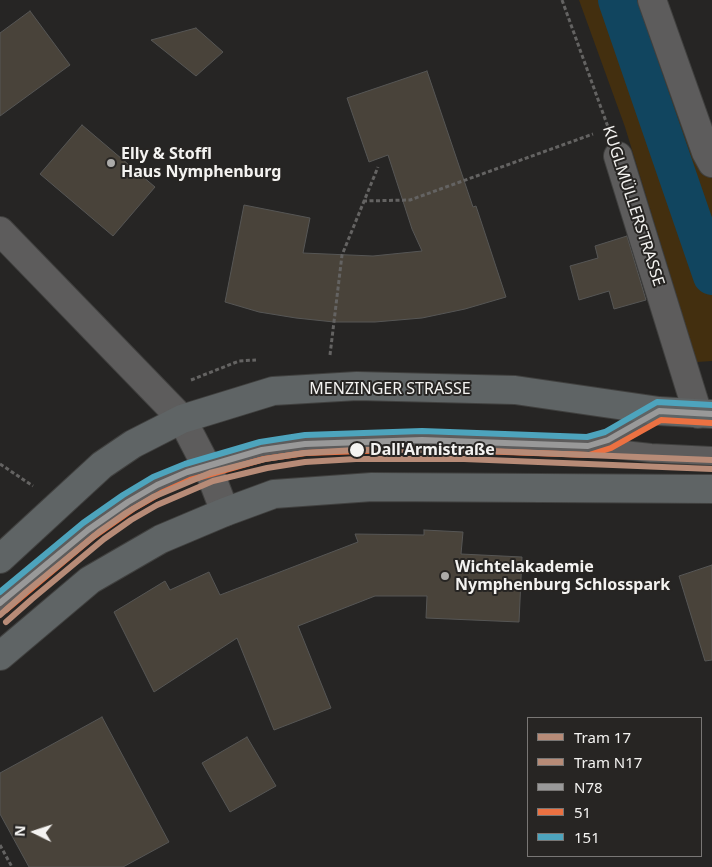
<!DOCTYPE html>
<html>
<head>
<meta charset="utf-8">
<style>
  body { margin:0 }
  #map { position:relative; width:712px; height:867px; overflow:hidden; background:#262524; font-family:"Noto Sans",sans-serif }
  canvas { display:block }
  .legend { position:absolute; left:527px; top:717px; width:175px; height:140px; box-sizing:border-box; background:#272523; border:1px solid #797775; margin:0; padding:6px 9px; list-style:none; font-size:15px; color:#f4f3f1 }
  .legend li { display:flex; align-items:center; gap:10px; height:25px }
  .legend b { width:25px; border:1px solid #797775 }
  .north { position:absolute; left:10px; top:807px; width:50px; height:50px; -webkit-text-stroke:4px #272523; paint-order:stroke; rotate:274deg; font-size:14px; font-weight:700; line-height:20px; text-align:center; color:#f4f3f1 }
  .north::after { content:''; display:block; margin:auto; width:18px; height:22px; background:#f4f3f1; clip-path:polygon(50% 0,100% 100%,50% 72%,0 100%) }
</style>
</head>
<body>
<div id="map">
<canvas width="712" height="867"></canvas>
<ul class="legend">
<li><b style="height:6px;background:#b78b77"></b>Tram 17</li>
<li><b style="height:6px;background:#b78b77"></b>Tram N17</li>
<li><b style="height:6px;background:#999"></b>N78</li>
<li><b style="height:6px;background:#eb7142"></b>51</li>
<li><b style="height:6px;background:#4da4bd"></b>151</li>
</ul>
<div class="north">N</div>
</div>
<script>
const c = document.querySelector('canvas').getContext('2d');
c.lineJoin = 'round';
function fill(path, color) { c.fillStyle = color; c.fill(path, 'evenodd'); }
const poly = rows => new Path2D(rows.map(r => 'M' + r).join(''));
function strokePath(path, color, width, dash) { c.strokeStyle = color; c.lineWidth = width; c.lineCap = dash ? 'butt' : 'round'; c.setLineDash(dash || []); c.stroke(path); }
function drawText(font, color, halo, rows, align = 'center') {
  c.font = font + ' "Noto Sans",sans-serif'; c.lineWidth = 4; c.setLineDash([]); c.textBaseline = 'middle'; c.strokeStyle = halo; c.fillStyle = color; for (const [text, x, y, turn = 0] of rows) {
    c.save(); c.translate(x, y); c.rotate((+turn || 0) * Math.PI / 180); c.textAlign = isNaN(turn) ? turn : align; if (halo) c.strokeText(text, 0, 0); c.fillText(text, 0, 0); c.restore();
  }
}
fill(poly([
  [579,0,661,0,712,147,712,361,697,362,625,127]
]), '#432f0f');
strokePath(poly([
  [617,0,712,276]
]), '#11455f', 38);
const building = poly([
  [30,11,70,65,0,116,0,33,30,11],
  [196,28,223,52,196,76,151,40,196,28],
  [427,71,473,207,476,206,506,297,465,309,422,318,375,322,334,322,296,318,259,312,225,302,244,205,310,218,303,253,373,256,422,251,412,229,388,155,369,162,347,98,427,71],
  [82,125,155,187,113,236,40,174,82,125],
  [627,236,646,300,614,309,609,291,579,300,570,266,598,258,595,246,627,236],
  [424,530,463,532,461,554,522,557,519,622,426,618,427,596,375,596,298,626,331,708,274,730,237,638,154,692,114,612,165,581,170,590,209,572,220,595,358,542,355,534,424,535,424,530],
  [712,565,712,660,705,661,679,576,712,565],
  [102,717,169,842,123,867,29,867,0,814,0,773,102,717],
  [247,737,276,786,230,812,202,763,247,737]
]);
fill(building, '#49433a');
strokePath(building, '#565655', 1);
const service = poly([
  [591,445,608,440,659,411],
  [0,603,88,530,128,502,157,485,187,472,262,450,305,444,422,440,588,446,651,453,712,456]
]);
const minor = poly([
  [652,0,706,152,712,163],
  [618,156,698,414],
  [0,231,182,419,210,473,225,512]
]);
const primary = poly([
  [0,559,102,465,133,444,182,419,273,391,357,386,515,390,659,411,712,414],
  [0,656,90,580,161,539,225,512,274,494,372,487,712,489]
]);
strokePath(service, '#40403f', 20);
strokePath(minor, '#40403f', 30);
strokePath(primary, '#40403f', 30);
strokePath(poly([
  [562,0,608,127],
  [363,201,410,200,593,134],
  [330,355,342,255,378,167],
  [191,380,239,361,256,360],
  [0,464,33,486],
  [0,845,12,867]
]), '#646362', 3, [4, 2.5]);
strokePath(service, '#5d5c5c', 18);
strokePath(minor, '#5d5c5c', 28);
strokePath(primary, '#5f6465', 28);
strokePath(poly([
  [0,603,88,530,128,502,157,485,187,472,262,450,305,444,422,440,588,446,608,440,659,411,712,414]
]), '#999', 6);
strokePath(poly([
  [6,610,93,537,133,509,161,493,190,480,264,459,306,453,422,449,589,455,611,448,661,420,712,423]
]), '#eb7142', 6);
strokePath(poly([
  [0,592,83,523,123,495,153,477,185,464,260,442,305,435,422,431,587,437,605,432,657,402,712,405]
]), '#4da4bd', 6);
strokePath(poly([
  [0,615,26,592,99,532,126,513,153,497,210,473,265,459,304,453,356,450,464,450,712,460]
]), '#b78b77', 6);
strokePath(poly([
  [6,622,32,599,104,539,131,520,157,505,213,481,267,468,305,462,356,459,464,459,712,469]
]), '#b78b77', 6);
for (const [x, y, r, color] of [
  [111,163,5,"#acaba9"],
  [357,450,8,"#f4f3f1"],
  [445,576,5,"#acaba9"]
]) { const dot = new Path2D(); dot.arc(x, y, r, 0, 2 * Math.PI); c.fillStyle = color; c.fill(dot); strokePath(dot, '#272523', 2); }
drawText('bold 16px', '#f4f3f1', '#272523', [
  ["Elly & Stoffl",121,154],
  ["Haus Nymphenburg",121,172],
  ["Wichtelakademie",455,567],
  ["Nymphenburg Schlosspark",455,585]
], 'left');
drawText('16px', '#f4f3f1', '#272523', [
  ["KUGLMÜLLERSTRASSE",633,206,72],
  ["MENZINGER STRASSE",390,389]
]);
drawText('bold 16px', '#f4f3f1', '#272523', [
  ["Dall'Armistraße",370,450]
], 'left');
</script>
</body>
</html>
